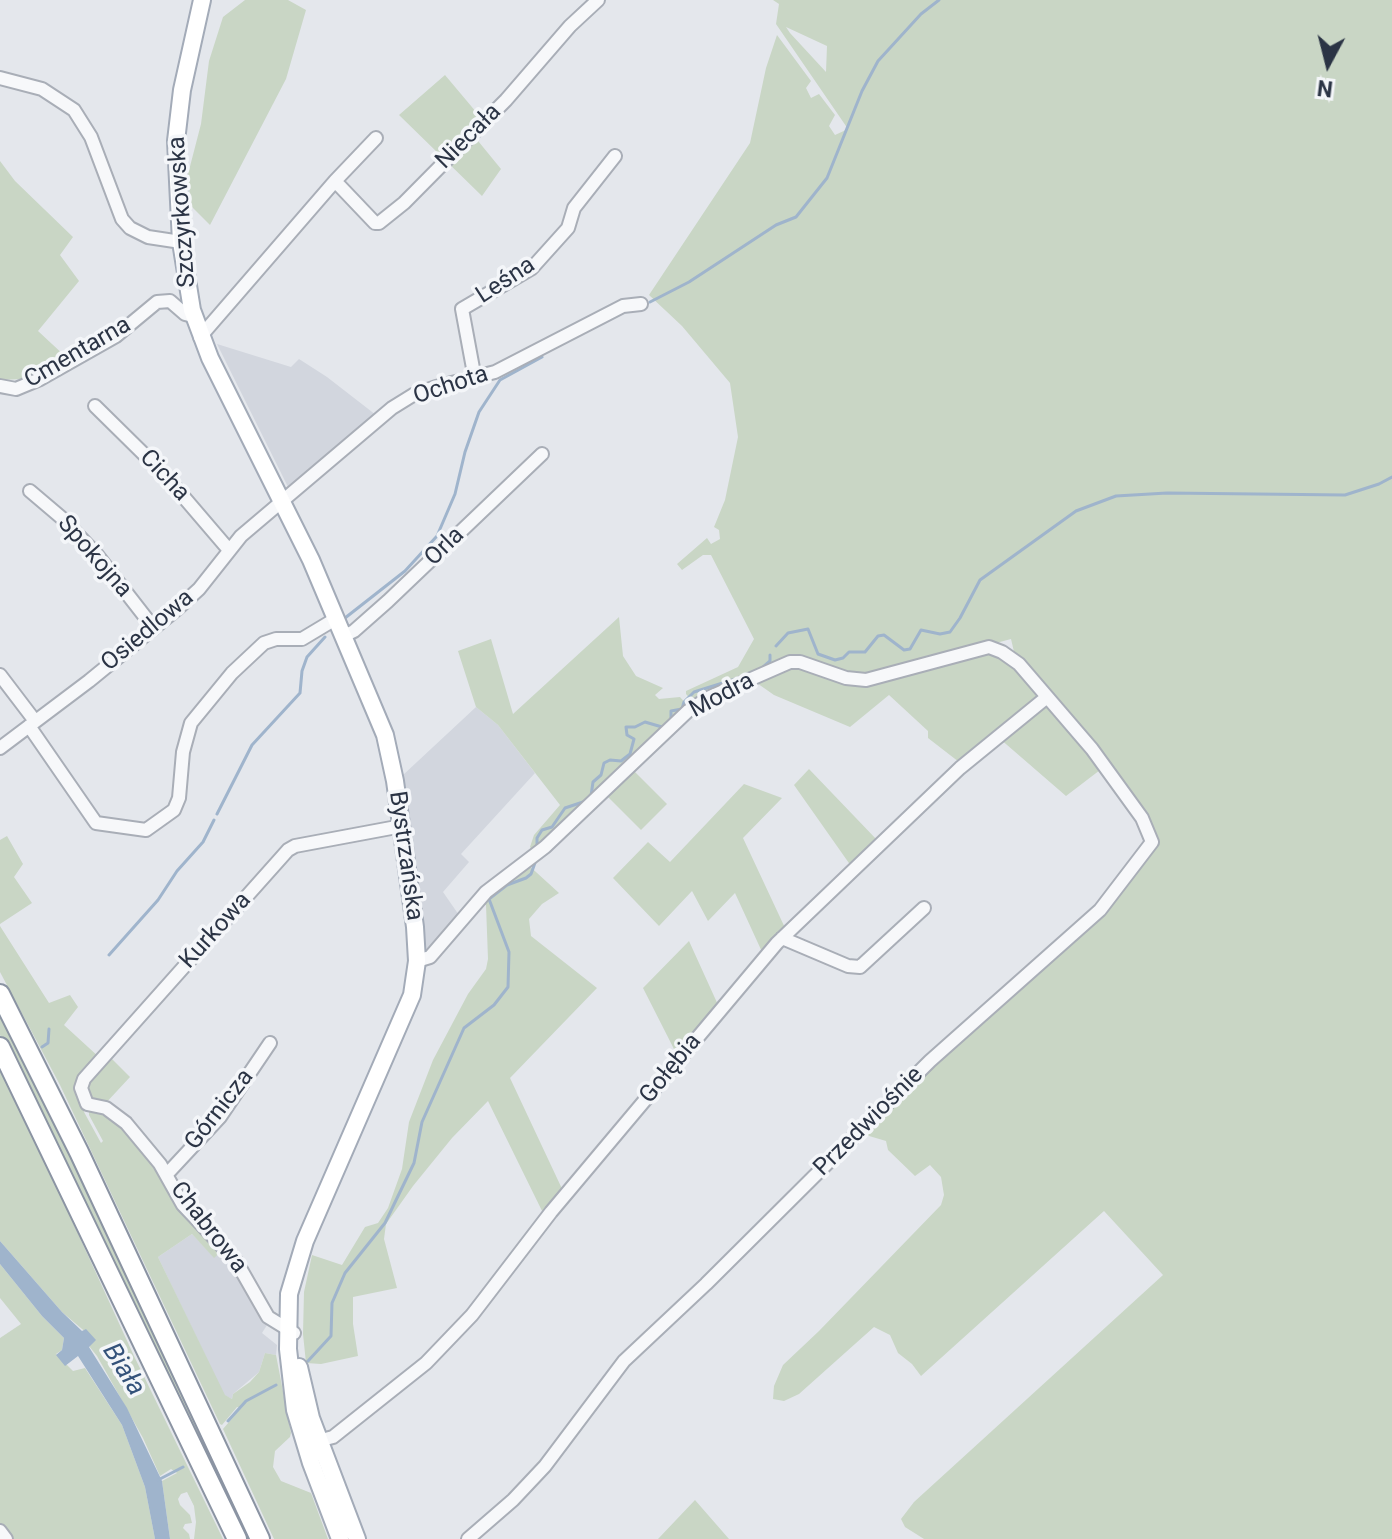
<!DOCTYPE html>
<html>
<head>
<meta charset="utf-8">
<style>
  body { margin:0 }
  #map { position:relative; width:1392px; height:1539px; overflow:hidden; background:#e4e7ec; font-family:Roboto,sans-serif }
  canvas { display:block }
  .north { position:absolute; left:1288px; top:24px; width:80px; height:80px; -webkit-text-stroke:6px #f4f6f9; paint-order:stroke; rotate:187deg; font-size:22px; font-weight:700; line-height:32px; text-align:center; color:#2b3445 }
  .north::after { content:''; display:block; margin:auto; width:28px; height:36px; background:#2b3445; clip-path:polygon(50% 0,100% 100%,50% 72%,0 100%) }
</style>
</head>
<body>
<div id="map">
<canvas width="1392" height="1539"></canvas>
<div class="north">N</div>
</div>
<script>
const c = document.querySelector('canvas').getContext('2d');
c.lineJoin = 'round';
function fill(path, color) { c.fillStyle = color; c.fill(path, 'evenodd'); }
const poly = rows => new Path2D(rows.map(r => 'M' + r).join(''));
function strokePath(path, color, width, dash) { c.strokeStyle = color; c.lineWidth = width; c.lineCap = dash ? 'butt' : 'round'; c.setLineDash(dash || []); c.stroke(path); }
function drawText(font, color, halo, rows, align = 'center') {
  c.font = font + ' Roboto,sans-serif'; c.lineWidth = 7; c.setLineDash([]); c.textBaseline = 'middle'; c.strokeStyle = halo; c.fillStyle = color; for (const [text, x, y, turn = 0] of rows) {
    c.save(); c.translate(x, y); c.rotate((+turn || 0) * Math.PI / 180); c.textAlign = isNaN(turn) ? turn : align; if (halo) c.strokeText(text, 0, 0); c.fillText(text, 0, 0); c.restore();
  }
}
fill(poly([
  [217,344,291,367,299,359,327,377,376,415,290,491],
  [476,707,498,725,535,773,461,854,469,862,443,892,461,918,425,954,403,775],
  [192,1234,214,1257,222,1251,237,1268,267,1325,262,1333,277,1345,276,1355,265,1353,259,1372,233,1394,232,1399,224,1395,158,1257]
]), '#d2d6de');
fill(poly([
  [245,0,288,0,306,10,286,79,210,225,192,207,187,178,201,124,209,61,223,17],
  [773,0,1392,0,1392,1539,924,1539,905,1527,901,1519,914,1502,1163,1275,1104,1211,921,1376,912,1364,898,1353,890,1335,874,1327,799,1394,784,1401,773,1399,774,1386,783,1365,819,1331,941,1205,944,1195,941,1177,930,1165,915,1176,888,1150,886,1141,859,1133,1032,976,1155,841,1015,656,1011,639,865,678,796,659,693,702,686,694,686,691,738,667,754,639,711,555,703,555,682,570,677,564,707,538,711,544,720,539,719,530,714,527,725,500,738,437,730,383,682,326,649,295,750,143,766,68,777,35,811,81,806,88,811,98,819,94,835,115,829,126,835,135,848,129,776,24,779,4],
  [786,27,827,46,826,72,790,33],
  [445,75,482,119,474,136,501,169,482,196,399,115],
  [0,161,15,181,73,237,60,255,79,281,38,331,66,357,46,371,23,379,0,380],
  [619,617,623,656,636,676,663,688,655,695,659,699,680,697,688,706,534,852,530,847,534,835,560,805,498,725,476,707,458,651,491,639,513,714],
  [988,650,1000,654,1043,695,959,762,928,738,928,731,889,695,850,727,774,695,754,681,786,665,846,680],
  [1046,700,1104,767,1066,796,999,738],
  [631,768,667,804,641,830,604,793],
  [809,769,878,841,851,866,794,785],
  [744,784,782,798,743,838,786,930,763,954,735,893,708,921,692,891,659,926,613,878,648,842,670,862],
  [7,836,23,864,14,877,32,903,0,924,0,840],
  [525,862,559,893,542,904,529,919,531,936,597,988,510,1078,564,1193,545,1217,488,1101,452,1138,413,1186,386,1224,384,1239,397,1288,353,1297,353,1324,358,1356,321,1364,306,1363,303,1334,304,1292,312,1255,342,1265,365,1227,378,1223,388,1208,402,1169,409,1122,433,1060,468,994,486,969,488,959,486,905,480,903],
  [0,926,49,1003,70,995,78,1007,64,1025,100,1058,81,1077,84,1112,101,1143,103,1141,89,1115,89,1109,115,1116,222,1251,214,1258,192,1234,158,1257,225,1395,232,1399,233,1394,250,1382,259,1372,265,1353,276,1355,291,1433,290,1437,275,1451,273,1467,281,1481,311,1493,328,1539,274,1539,223,1429,241,1408,237,1407,222,1425,220,1424,60,1085,0,972],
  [689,941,719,1007,678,1052,675,1051,643,988],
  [0,1005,254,1539,243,1539,0,1035],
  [108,1055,130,1077,104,1105,90,1102,86,1081],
  [0,1071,64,1203,134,1356,223,1539,194,1539,196,1522,194,1506,187,1492,181,1494,178,1499,180,1505,190,1515,192,1523,185,1524,183,1528,189,1534,190,1539,170,1539,162,1481,177,1473,171,1469,160,1476,143,1438,97,1356,89,1346,95,1340,62,1312,0,1241],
  [0,1264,42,1316,64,1338,62,1350,56,1354,73,1371,85,1368,122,1425,145,1487,155,1539,10,1539,0,1524,0,1338,21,1324,0,1298],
  [695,1500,729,1539,658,1539,676,1520]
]), '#c9d6c5');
fill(poly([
  [0,1241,62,1312,82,1331,86,1329,96,1340,89,1347,127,1408,162,1481,170,1539,155,1539,145,1487,122,1425,78,1356,65,1366,56,1355,62,1350,64,1338,42,1316,0,1264]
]), '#9fb4cc');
strokePath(poly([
  [650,302,689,282,776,225,796,217,827,178,862,91,878,61,921,14,939,0],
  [345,618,405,571,437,536,455,494,465,452,479,412,500,380,542,357],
  [776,646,788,633,808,629,818,654,835,660,843,658,849,652,865,652,878,636,884,635,904,650,910,649,921,630,940,634,950,632,960,618,980,580,1076,511,1116,496,1167,493,1345,495,1379,484,1392,477],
  [762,668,770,661,770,655],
  [671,719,671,711,682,709,684,702,694,692,745,676],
  [591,796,593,782,601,775,604,763,610,760,621,761,630,754,634,739,627,735,626,727,635,727,645,722,662,727,666,725],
  [217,814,252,745,300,693,302,671,307,657,325,637],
  [537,849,537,838,542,830,552,827,565,808,586,801],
  [109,955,158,900,177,871,203,842,214,820],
  [42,1047,48,1043,49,1029],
  [308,1361,331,1336,332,1303,345,1273,385,1223,414,1163,422,1122,464,1028,494,1005,508,987,509,952,489,899,507,885,526,878,531,874,536,860],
  [228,1421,246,1401,276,1385],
  [158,1480,183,1467]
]), '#9fb4cc', 3);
const minor = poly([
  [0,78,42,89,74,110,91,137,122,219,130,228,148,237,181,242],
  [335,181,376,138],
  [200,337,335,181,375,223,379,223,404,203,506,100,570,26,598,0],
  [475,379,462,309,532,268,568,228,574,208,615,156],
  [0,386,16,389,40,379,116,336,157,302,170,301,185,314,193,316],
  [95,406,164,474,229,550],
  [30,491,63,519,97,555,153,627],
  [344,636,354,631,388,601,542,454],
  [0,675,35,721],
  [29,726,96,823,146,830,174,810,179,798,183,752,191,723,232,673,264,643,276,639,302,639,337,618],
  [0,748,89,681,177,609,199,589,241,536,392,408,413,395,436,387,495,372,623,306,641,304],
  [782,938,848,966,860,967,924,908],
  [417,961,430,957,486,892,545,847,688,711,710,697,790,662,800,662,846,678,866,680,989,647,1002,652,1019,664,1092,749,1142,818,1152,842,1100,910,930,1061,706,1284,624,1361,545,1466,513,1500,468,1539],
  [167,1174,220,1117,270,1043],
  [294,1333,268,1317,236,1261,183,1205,160,1164,126,1123,106,1108,87,1104,81,1088,84,1079,288,850,295,846,402,826],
  [314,1442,333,1437,426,1363,472,1315,551,1212,777,943,960,768,1047,697],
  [0,1531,6,1539]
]);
const major = poly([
  [202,0,182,90,176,141,181,242,192,310,210,358,311,560,385,735,395,781,415,927,417,961,412,995,305,1241,289,1294,288,1349,295,1410,311,1463,340,1539],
  [299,1367,311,1418,357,1539]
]);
const highway = poly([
  [0,994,79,1152,260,1539],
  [0,1047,237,1539]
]);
strokePath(minor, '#a9aeb7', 16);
strokePath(major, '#a3abb8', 20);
strokePath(highway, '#8b94a3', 22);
strokePath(minor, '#f7f8fa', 12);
strokePath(major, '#fff', 16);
strokePath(highway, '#fff', 18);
drawText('24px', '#2b3445', '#f4f6f9', [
  ["Niecała",469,137,-45],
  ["Szczyrkowska",183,212,-94],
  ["Leśna",506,281,-33],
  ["Cmentarna",78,353,-30],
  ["Ochota",451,386,-18],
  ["Cicha",164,476,47],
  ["Orla",445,547,-44],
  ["Spokojna",94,557,49],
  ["Osiedlowa",148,631,-40],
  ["Modra",722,696,-28],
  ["Bystrzańska",405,856,82],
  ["Kurkowa",216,931,-48],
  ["Gołębia",671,1069,-51],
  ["Górnicza",220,1110,-52],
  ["Przedwiośnie",869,1122,-45],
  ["Chabrowa",208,1228,52]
]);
drawText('italic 26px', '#34527a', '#f4f6f9', [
  ["Biała",123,1370,58]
]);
</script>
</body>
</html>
